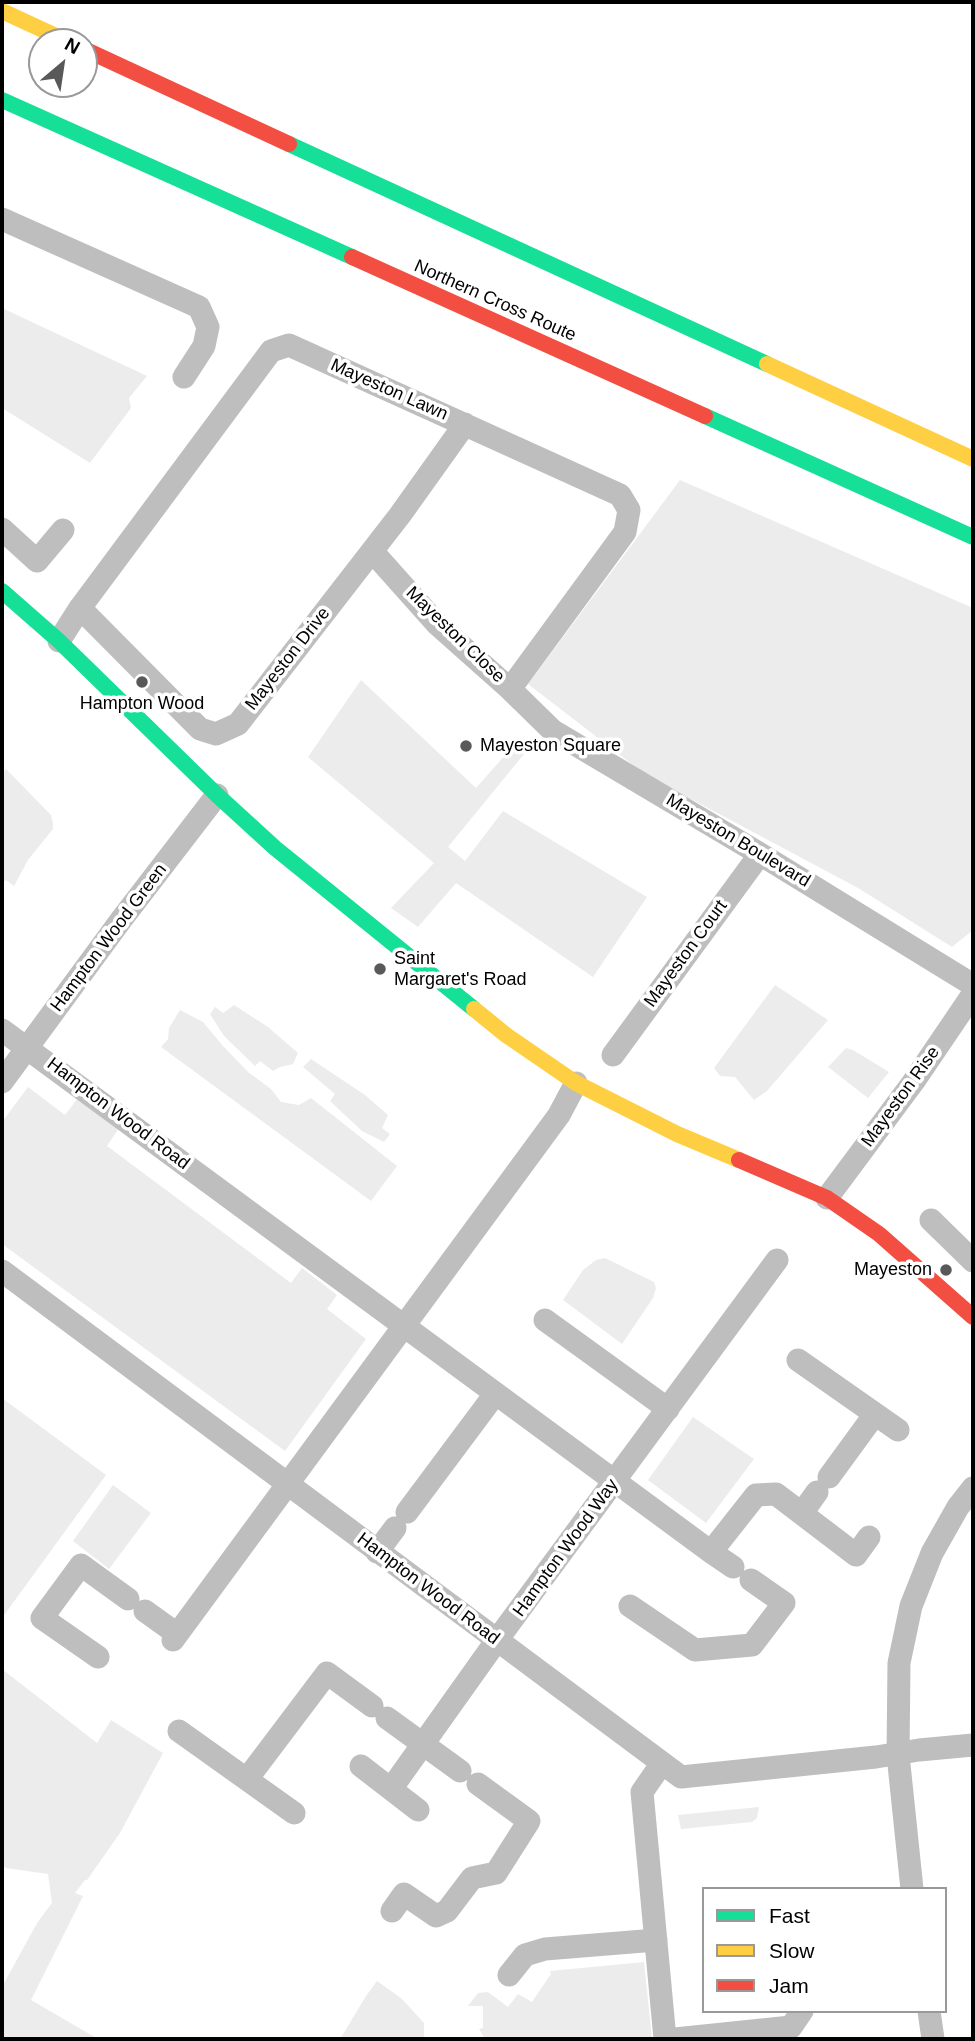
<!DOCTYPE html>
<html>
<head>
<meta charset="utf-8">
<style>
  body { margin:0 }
  #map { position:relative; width:975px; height:2041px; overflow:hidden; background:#fff; font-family:Arial,sans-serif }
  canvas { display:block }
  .frame { position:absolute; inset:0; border:4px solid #000; pointer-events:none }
  .legend { position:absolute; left:702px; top:1887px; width:245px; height:126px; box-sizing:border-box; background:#fff; border:2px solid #999; margin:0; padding:9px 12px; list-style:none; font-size:21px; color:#000 }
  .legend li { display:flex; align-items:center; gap:14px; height:35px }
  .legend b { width:35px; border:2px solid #999 }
  .north { position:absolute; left:28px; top:28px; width:70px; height:70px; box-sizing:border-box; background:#fff; border:2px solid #999; border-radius:50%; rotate:29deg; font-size:19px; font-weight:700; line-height:28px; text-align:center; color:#000 }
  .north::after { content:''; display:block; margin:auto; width:24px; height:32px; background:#595959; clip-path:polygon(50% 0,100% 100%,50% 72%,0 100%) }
</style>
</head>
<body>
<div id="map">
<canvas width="975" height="2041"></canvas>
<div class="frame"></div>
<ul class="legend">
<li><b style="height:9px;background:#16e098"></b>Fast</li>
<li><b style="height:9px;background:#ffcf43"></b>Slow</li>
<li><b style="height:9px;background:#f24e42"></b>Jam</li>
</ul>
<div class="north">N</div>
</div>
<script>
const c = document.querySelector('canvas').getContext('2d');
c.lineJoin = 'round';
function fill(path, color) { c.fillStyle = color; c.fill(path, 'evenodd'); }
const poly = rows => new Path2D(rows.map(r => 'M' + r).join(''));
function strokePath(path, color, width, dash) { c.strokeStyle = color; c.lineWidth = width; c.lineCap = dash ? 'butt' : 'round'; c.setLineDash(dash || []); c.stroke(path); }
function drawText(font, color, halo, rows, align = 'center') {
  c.font = font + ' Arial,sans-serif'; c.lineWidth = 7; c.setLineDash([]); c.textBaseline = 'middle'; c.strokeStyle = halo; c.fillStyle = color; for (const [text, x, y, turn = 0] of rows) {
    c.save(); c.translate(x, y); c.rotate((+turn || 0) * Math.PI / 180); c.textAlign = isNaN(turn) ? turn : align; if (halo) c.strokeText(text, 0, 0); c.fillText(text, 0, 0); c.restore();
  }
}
fill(poly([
  [2,308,147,376,129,398,131,408,90,463,2,408],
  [680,480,973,608,973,930,952,947,858,888,646,775,528,684],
  [361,680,476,788,514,745,524,754,448,847,465,861,503,811,647,897,593,977,456,883,418,927,391,908,434,863,308,757],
  [6,769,51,815,53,824,53,829,28,860,14,886,6,880,2,884,2,775],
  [775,985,828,1020,767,1091,754,1100,735,1077,720,1076,714,1068],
  [234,1005,268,1027,298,1053,293,1064,280,1067,273,1071,260,1061,255,1066,224,1036,210,1014,215,1007,223,1013],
  [180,1010,203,1022,223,1046,248,1072,271,1089,281,1102,299,1105,311,1098,397,1166,371,1201,161,1047,168,1039,169,1028],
  [846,1048,853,1050,889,1072,868,1098,828,1067],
  [311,1059,365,1095,388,1115,382,1128,390,1134,384,1142,362,1131,330,1101,335,1094,303,1067],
  [28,1087,65,1115,78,1098,119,1128,107,1146,291,1283,302,1268,337,1295,327,1309,366,1339,285,1451,2,1244,2,1122],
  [605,1258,654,1282,656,1288,653,1298,622,1344,563,1300,583,1270,596,1260],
  [2,1398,106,1475,2,1618],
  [693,1417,754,1459,706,1523,648,1480],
  [113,1485,151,1513,109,1569,73,1541],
  [2,1669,97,1743,111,1720,163,1753,120,1833,87,1880,85,1880,75,1893,83,1896,31,2000,98,2039,2,2039,2,1987,37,1923,52,1903,48,1874,6,1868,2,1865],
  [759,1807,757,1818,752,1822,681,1829,678,1815],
  [644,1962,652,2039,485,2039,479,2029,483,2028,483,2006,468,2006,478,1993,488,1992,508,2007,518,1994,532,2002,551,1974,550,1971],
  [377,1981,401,1998,424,2023,424,2039,340,2039,366,1996]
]), '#ececec');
strokePath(poly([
  [2,219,199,307,208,327,204,346,184,377],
  [2,529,37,561,63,530],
  [372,551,438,625,510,689,553,731,760,854,973,985],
  [80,608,200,729,216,734,238,724,400,515,465,424],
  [59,641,80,608,271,351,289,345,620,495,629,510,625,532,510,689],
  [2,1030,711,1552,756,1495,776,1494,856,1555,869,1537],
  [613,1055,760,854],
  [2,1082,121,920,217,795],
  [827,1198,914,1081,973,994],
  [931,1220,973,1261],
  [2,1271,681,1777,876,1757,919,1750,973,1745],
  [545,1320,668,1409],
  [798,1360,898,1430],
  [829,1477,875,1414],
  [407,1512,495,1394],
  [802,1513,817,1492],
  [377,1552,395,1528],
  [711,1552,733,1567],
  [630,1606,695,1650,752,1645,784,1603,751,1580],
  [145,1611,177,1634],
  [173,1640,559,1115,576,1083],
  [98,1657,42,1618,81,1565,128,1599],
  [387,1718,460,1771],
  [179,1731,294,1813],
  [662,1763,642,1792,665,2039],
  [361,1766,418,1810],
  [247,1779,327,1673,372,1706],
  [391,1789,497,1640,777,1260],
  [912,1889,898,1755,899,1663,911,1606,932,1553,958,1507,973,1488],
  [392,1911,404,1894,436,1916,447,1911,472,1878,496,1873,529,1821,478,1784],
  [509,1975,525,1955,545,1949,656,1940],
  [929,2011,933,2039],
  [675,2039,791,2027,802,2011]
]), '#bebebe', 23);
strokePath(poly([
  [2,100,352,257],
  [289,144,767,364],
  [705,416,973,537],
  [2,591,59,641,217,795,275,848,474,1009]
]), '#16e098', 16);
strokePath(poly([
  [2,11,69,42],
  [767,364,973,459],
  [474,1009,506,1035,576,1083,677,1134,739,1160]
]), '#ffcf43', 16);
strokePath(poly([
  [84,49,289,144],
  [352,257,705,416],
  [739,1160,827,1198,879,1234,973,1317]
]), '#f24e42', 16);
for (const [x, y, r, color] of [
  [142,682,7,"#595959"],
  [466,746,7,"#595959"],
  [380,969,7,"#595959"],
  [946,1270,7,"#595959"]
]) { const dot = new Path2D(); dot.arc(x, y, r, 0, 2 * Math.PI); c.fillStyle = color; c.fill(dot); strokePath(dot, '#fff', 2.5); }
drawText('18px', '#000', '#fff', [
  ["Northern Cross Route",495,301,24],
  ["Mayeston Lawn",389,390,24],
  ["Mayeston Close",455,635,44],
  ["Mayeston Drive",288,659,-52],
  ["Mayeston Boulevard",738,841,31],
  ["Hampton Wood Green",109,938,-53],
  ["Mayeston Court",686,954,-54],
  ["Mayeston Rise",901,1097,-54],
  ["Hampton Wood Road",118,1114,37],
  ["Hampton Wood Way",566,1548,-54],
  ["Hampton Wood Road",428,1589,37]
]);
drawText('18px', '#000', '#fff', [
  ["Hampton Wood",142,704,"center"],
  ["Mayeston Square",480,746],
  ["Saint",394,959],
  ["Margaret's Road",394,980],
  ["Mayeston",932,1270,"right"]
], 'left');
</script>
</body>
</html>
